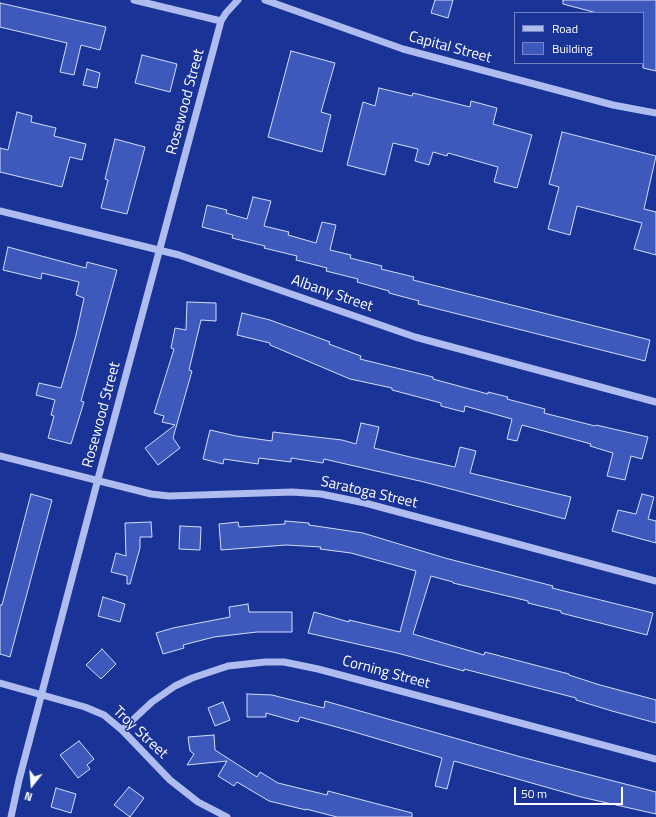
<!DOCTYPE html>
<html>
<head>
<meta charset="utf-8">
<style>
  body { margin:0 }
  #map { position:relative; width:656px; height:817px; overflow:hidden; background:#1a3397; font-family:"Titillium Web",sans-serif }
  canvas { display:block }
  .legend { position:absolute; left:514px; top:12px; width:130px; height:52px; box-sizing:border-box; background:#1a3397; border:1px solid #7685c1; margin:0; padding:5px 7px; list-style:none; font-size:12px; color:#fff }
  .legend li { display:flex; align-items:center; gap:8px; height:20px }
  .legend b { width:20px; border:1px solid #7685c1 }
  .north { position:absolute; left:12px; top:765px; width:40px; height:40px; -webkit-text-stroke:3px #1a3397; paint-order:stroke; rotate:197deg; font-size:11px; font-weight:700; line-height:16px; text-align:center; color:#fff }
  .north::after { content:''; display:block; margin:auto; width:14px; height:18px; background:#fff; clip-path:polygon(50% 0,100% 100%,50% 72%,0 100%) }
  .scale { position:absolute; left:514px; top:787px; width:109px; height:18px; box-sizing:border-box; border:2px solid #fff; border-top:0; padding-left:5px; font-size:12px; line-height:14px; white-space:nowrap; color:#fff; -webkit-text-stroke:3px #1a3397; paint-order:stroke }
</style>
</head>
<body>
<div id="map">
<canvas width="656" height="817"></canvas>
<ul class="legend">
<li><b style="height:5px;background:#aebcf0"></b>Road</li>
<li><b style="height:11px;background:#3e59bc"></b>Building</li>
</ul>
<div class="north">N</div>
<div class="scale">50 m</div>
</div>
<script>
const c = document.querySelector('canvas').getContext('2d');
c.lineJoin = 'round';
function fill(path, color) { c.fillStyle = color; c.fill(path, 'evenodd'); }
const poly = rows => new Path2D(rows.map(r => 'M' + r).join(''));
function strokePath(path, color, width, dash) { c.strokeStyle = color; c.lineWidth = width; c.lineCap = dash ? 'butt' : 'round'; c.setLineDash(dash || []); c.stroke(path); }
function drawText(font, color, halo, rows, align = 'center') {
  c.font = font + ' "Titillium Web",sans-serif'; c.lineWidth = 3; c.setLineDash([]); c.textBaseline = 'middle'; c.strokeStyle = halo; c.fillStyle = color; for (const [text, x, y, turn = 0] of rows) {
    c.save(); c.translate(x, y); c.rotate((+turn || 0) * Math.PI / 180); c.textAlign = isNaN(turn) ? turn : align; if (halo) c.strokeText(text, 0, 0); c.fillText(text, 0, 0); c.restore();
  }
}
const building = poly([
  [435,0,453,0,448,18,431,13,435,0],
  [563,0,656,0,656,71,643,68,643,13,597,13,563,4,563,0],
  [0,3,106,27,100,50,81,45,74,75,60,72,67,43,0,27,0,3],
  [291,51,335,63,321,112,331,115,322,152,268,137,291,51],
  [142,55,177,64,170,92,135,83,142,55],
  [87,69,100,73,97,88,83,85,87,69],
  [379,88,412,96,413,93,470,107,471,101,497,108,493,124,532,135,517,188,494,182,498,167,448,153,447,156,433,152,429,165,415,161,418,149,393,143,385,175,347,165,363,102,375,106,379,88],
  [17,112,32,116,31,122,56,128,54,136,86,144,82,160,70,157,62,187,0,172,0,148,8,150,17,112],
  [562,132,656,156,644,209,656,212,656,255,634,249,642,223,577,206,570,235,548,229,559,187,549,184,562,132],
  [115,139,145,147,127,214,101,208,108,180,105,179,115,139],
  [253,197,271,201,264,226,289,232,288,235,316,243,322,222,336,225,330,250,351,255,350,258,382,266,381,269,414,277,413,280,650,340,645,361,418,304,419,301,389,293,389,291,357,282,358,279,326,271,327,268,296,260,297,256,264,248,265,246,232,238,233,235,202,227,207,205,227,210,226,213,247,219,253,197],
  [8,247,86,268,87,262,117,270,81,401,84,402,71,444,48,438,54,416,51,415,55,400,36,395,39,383,61,388,76,335,84,298,76,295,79,282,42,273,41,279,3,270,8,247],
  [187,302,216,303,216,321,201,320,189,370,192,371,173,438,180,448,158,465,145,448,175,425,162,422,164,416,154,413,174,349,171,348,175,328,186,330,187,302],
  [242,313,270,320,330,342,329,344,361,356,360,359,433,377,433,379,488,394,488,392,508,397,507,399,545,409,544,413,595,426,596,425,648,437,642,459,631,456,625,480,607,476,613,453,590,446,591,444,522,425,517,441,507,439,512,419,465,406,464,412,441,406,441,403,392,390,392,388,350,379,270,345,270,343,237,335,242,313],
  [361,423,379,427,374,448,410,457,455,467,460,447,476,451,470,473,571,497,565,519,424,482,324,459,323,463,291,458,291,462,259,458,258,464,224,459,223,464,203,459,210,430,236,436,272,441,273,432,342,440,356,444,361,423],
  [31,494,52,500,10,657,0,654,0,605,2,605,31,494],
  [642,494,654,497,648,519,656,521,656,543,612,531,618,510,636,514,642,494],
  [285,521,309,523,309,525,363,533,445,558,553,586,552,588,653,613,647,635,561,613,561,611,528,603,528,601,453,583,453,582,431,576,413,634,484,655,485,652,569,674,569,675,600,685,656,700,656,723,612,711,576,700,576,698,464,669,464,671,397,653,308,633,314,612,349,622,349,620,400,632,416,571,351,553,320,549,321,547,286,545,221,550,219,524,238,522,239,527,285,524,285,521],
  [151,522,152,537,140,537,140,548,130,584,127,584,127,576,111,572,116,553,126,556,125,523,151,522],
  [180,526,201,527,200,550,179,549,180,526],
  [103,597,125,604,120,622,98,616,103,597],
  [248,604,249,612,292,612,292,632,257,632,214,637,183,645,184,648,163,654,156,633,173,628,230,617,229,607,248,604],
  [102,649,116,664,101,679,86,665,102,649],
  [247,694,272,695,324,708,325,701,521,757,656,792,656,814,581,797,454,761,447,789,435,786,442,758,351,731,300,717,298,722,266,713,266,717,247,717,247,694],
  [223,702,230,720,215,726,208,708,223,702],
  [214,735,215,750,257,777,260,772,278,783,327,795,328,791,412,813,412,817,337,817,306,809,306,810,269,801,237,782,234,786,218,776,227,761,187,765,194,754,190,751,188,737,214,735],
  [79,741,94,759,87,765,90,769,78,778,60,755,79,741],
  [129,787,144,798,130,817,114,805,129,787],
  [56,788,76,794,71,813,51,807,56,788]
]);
fill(building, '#3e59bc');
strokePath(building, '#d5ddfb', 1);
strokePath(poly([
  [134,0,221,21],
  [265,0,403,49,613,105,656,113],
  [0,211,179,255,415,337,656,402],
  [0,456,151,494,169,496,292,492,321,494,365,503,656,581],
  [0,683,85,707,104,715,122,730,170,780,198,802,227,817],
  [122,730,152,702,175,686,192,678,228,666,265,662,284,662,318,669,656,759],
  [11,817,19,780,98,479,221,21,226,13,238,0]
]), '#aebcf0', 7);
drawText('15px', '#fff', '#1a3397', [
  ["Capital Street",450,48,15],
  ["Rosewood Street",186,102,-75],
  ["Albany Street",332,294,19],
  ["Rosewood Street",102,415,-75],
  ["Saratoga Street",369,493,13],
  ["Corning Street",386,673,15],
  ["Troy Street",140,733,43]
]);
</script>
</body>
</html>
